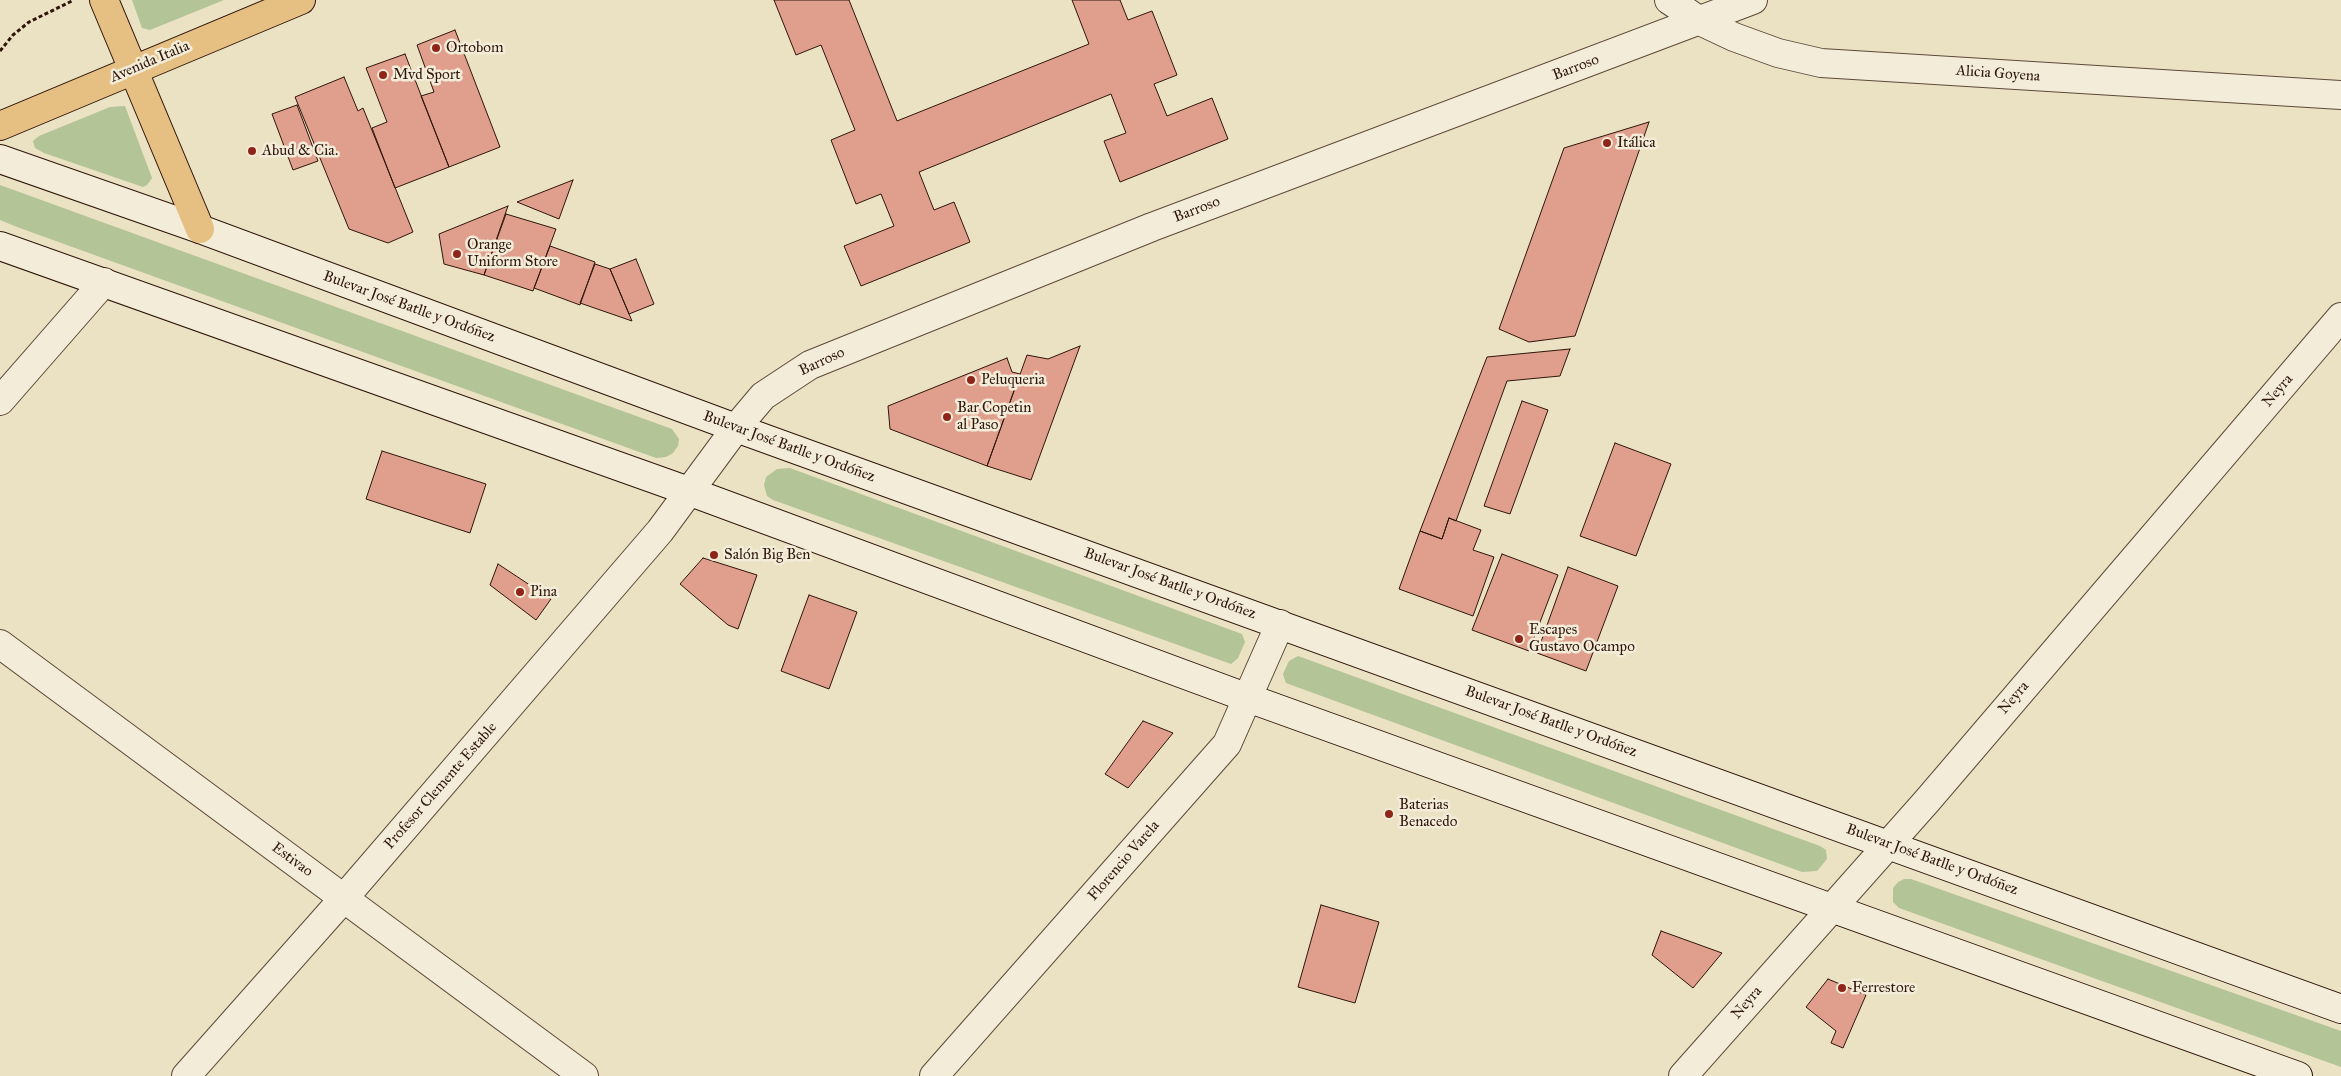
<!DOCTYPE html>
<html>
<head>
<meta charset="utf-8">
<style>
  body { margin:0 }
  canvas { display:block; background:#ebe1c3 }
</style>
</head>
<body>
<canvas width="2341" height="1076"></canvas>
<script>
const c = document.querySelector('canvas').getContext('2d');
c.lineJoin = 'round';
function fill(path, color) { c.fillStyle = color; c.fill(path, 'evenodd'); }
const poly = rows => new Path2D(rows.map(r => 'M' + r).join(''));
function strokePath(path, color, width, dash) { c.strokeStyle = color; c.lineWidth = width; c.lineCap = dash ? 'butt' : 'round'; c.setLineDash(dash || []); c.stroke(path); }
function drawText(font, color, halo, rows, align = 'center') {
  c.font = font + ' "IM FELL Great Primer",serif'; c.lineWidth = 5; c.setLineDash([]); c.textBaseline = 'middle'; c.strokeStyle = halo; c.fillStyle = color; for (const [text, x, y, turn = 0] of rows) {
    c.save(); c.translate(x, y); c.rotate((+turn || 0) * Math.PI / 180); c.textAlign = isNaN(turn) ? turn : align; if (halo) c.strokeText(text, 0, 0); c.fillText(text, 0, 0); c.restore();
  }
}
fill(poly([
  [132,0,224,0,150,30,142,28],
  [125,106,152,178,147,185,143,187,44,153,35,148,33,141,39,136,110,107],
  [0,185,672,429,679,439,678,446,673,453,666,457,656,458,17,227,0,220],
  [790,468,1242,634,1245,642,1238,658,1231,664,773,500,767,496,764,485,766,477,777,469],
  [1298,656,1820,846,1826,850,1827,859,1817,871,1802,872,1286,683,1283,674,1289,661],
  [1904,879,1911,879,2341,1031,2341,1067,1899,908,1893,902,1893,888,1898,882]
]), '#b3c497');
const building = poly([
  [774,0,849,0,897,121,1089,44,1072,0,1120,0,1128,20,1152,11,1177,75,1154,84,1167,116,1212,98,1228,139,1120,182,1104,141,1126,133,1111,94,919,172,934,210,954,202,970,242,861,286,844,246,894,226,881,194,856,204,831,140,855,130,821,45,796,55,774,0],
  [455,30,500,147,449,167,421,96,434,92,417,45,455,30],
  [405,54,449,167,395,188,372,128,387,122,366,68,405,54],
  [344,77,358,111,363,108,413,232,388,243,349,229,295,97,344,77],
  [297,105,318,161,293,170,272,114,297,105],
  [1649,122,1575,336,1529,342,1499,329,1564,148,1649,122],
  [573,180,559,219,517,202,573,180],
  [508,206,484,275,444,264,439,234,508,206],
  [506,214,556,229,533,291,484,275,506,214],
  [550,246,595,262,580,305,534,288,550,246],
  [636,259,654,304,629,314,610,269,636,259],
  [595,264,610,269,632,321,580,303,595,264],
  [1080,346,1031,480,987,466,1027,355,1048,359,1080,346],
  [1570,349,1560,376,1507,381,1456,521,1449,518,1442,539,1420,531,1487,357,1570,349],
  [1007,358,1012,372,1020,374,987,466,890,429,888,406,1007,358],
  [1522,401,1548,410,1510,514,1484,506,1522,401],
  [1615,443,1671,464,1636,556,1580,536,1615,443],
  [382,451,486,484,470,533,366,499,382,451],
  [1449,518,1481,530,1473,550,1494,557,1473,616,1399,589,1420,531,1442,539,1449,518],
  [1502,554,1558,575,1529,651,1472,630,1502,554],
  [703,558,757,575,738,629,728,625,680,584,703,558],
  [498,564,551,599,536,620,490,585,498,564],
  [1568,567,1618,586,1586,671,1537,653,1568,567],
  [809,595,857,612,829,689,781,671,809,595],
  [1143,721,1173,733,1128,788,1105,774,1143,721],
  [1321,905,1379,922,1355,1003,1298,987,1321,905],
  [1661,931,1722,953,1693,988,1652,955,1661,931],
  [1828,979,1866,995,1843,1048,1831,1043,1836,1031,1806,1007,1828,979]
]);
fill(building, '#e09e8c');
strokePath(building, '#2f160b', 1);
const minor = poly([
  [1669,0,1700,21,1734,37,1778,53,1821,63,2341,95],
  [0,401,104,282],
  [0,644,584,1076],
  [186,1076,344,898,660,531,736,428,763,396,810,365,1152,227,1753,0],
  [934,1076,1227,744,1280,624],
  [1683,1076,1927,801,2341,317]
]);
const secondary = poly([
  [0,159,200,229,736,428,2341,1009],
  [0,246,691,492,1248,698,2298,1076]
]);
const primary = poly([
  [104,0,200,229],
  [0,126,301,0]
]);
strokePath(minor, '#5e4939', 30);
strokePath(secondary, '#2f160b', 30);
strokePath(primary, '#2f160b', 30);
strokePath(poly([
  [0,51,13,35,29,22,72,1]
]), '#2f160b', 3, [4, 2.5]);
strokePath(minor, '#f2ecd8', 28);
strokePath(secondary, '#f2ecd8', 28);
strokePath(primary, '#e6c082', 28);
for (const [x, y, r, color] of [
  [436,48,5,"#8f2418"],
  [383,75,5,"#8f2418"],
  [1607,143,5,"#8f2418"],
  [252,151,5,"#8f2418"],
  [457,254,5,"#8f2418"],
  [971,380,5,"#8f2418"],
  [947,417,5,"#8f2418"],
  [714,555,5,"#8f2418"],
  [520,592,5,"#8f2418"],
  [1519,639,5,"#8f2418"],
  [1389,814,5,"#8f2418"],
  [1842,988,5,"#8f2418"]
]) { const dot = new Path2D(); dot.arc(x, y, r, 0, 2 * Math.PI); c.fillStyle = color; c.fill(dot); strokePath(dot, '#f2ecd8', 2); }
drawText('15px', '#2f160b', '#f2ecd8', [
  ["Ortobom",446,48],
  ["Mvd Sport",393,75],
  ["Itálica",1617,143],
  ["Abud & Cia.",262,151],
  ["Orange",467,245],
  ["Uniform Store",467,262],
  ["Peluqueria",981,380],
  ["Bar Copetin",957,408],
  ["al Paso",957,425],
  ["Salón Big Ben",724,555],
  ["Pina",530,592],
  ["Escapes",1529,630],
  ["Gustavo Ocampo",1529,647],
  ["Baterias",1399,805],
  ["Benacedo",1399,822],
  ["Ferrestore",1852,988]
], 'left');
drawText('15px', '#2f160b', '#f2ecd8', [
  ["Avenida Italia",150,62,-23],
  ["Barroso",1576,68,-21],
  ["Alicia Goyena",1998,74,4],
  ["Barroso",1197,210,-21],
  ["Bulevar José Batlle y Ordóñez",409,307,20],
  ["Barroso",822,362,-25],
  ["Neyra",2278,391,-49],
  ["Bulevar José Batlle y Ordóñez",789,447,20],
  ["Bulevar José Batlle y Ordóñez",1170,584,20],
  ["Neyra",2014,698,-49],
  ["Bulevar José Batlle y Ordóñez",1551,722,20],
  ["Profesor Clemente Estable",441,786,-49],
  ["Estivao",292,860,36],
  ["Bulevar José Batlle y Ordóñez",1932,860,20],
  ["Florencio Varela",1124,861,-49],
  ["Neyra",1747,1003,-49]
]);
</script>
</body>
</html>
